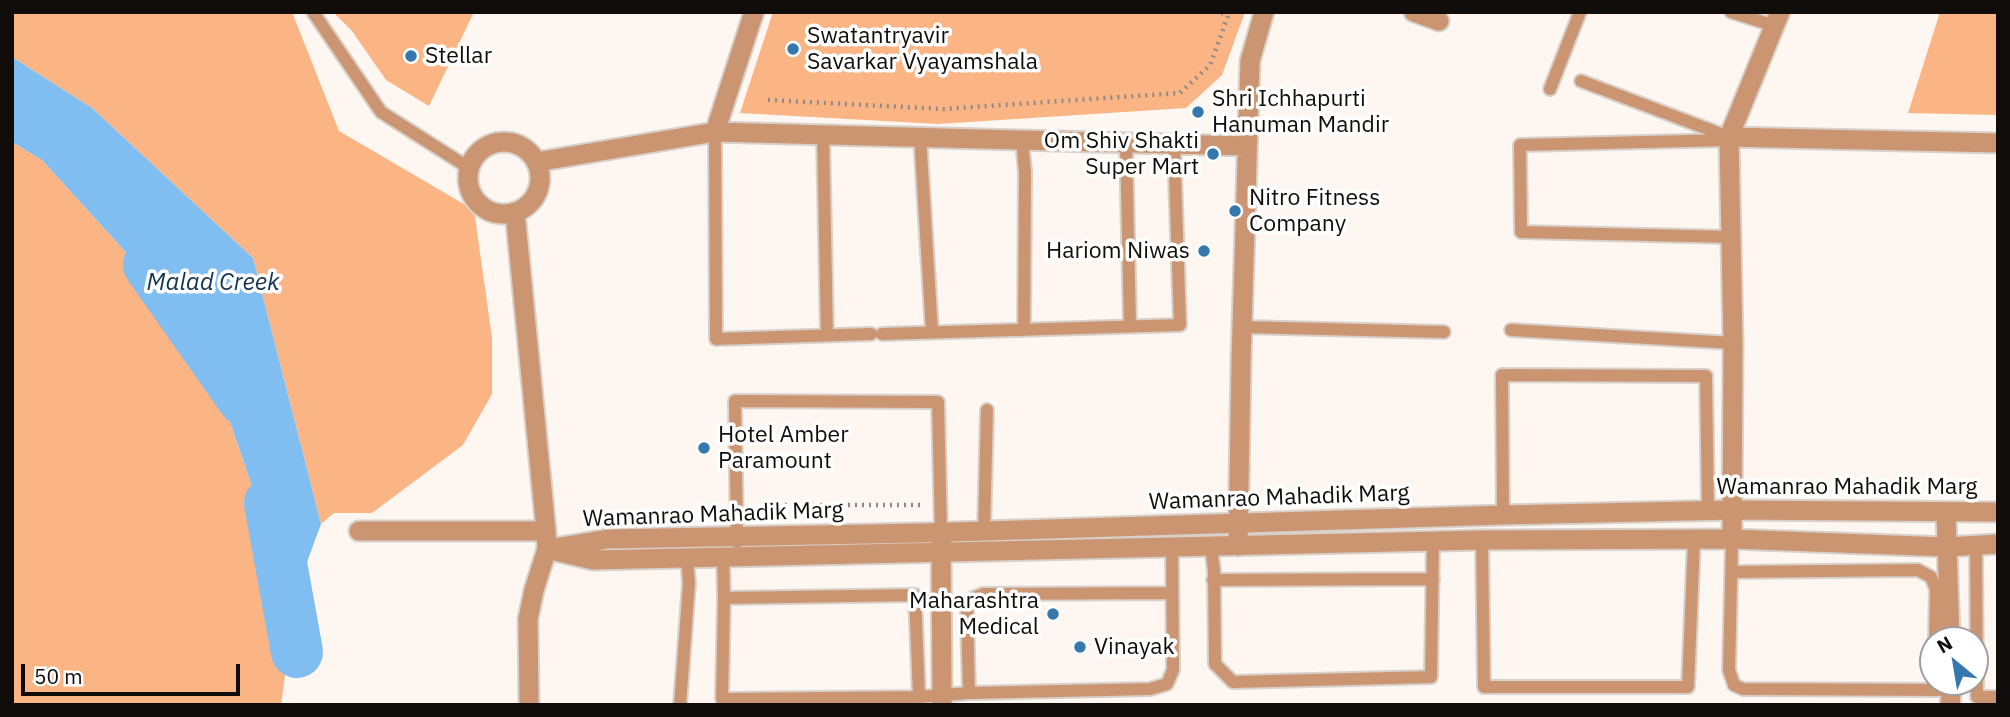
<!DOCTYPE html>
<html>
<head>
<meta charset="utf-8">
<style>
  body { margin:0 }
  #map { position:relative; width:2010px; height:717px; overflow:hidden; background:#fef6f0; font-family:"IBM Plex Sans",sans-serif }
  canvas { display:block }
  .frame { position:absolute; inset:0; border:14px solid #0f0c0a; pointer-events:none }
  .north { position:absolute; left:1919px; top:626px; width:70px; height:70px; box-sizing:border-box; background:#fff; border:2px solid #9f9e9d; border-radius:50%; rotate:330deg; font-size:19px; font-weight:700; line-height:28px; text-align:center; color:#0f0c0a }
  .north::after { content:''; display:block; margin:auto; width:24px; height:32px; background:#3578ae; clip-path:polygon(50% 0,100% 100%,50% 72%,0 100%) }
  .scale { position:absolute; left:21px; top:664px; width:219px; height:32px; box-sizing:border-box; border:4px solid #0f0c0a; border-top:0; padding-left:9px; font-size:21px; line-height:24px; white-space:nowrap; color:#0f0c0a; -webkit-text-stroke:5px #fff; paint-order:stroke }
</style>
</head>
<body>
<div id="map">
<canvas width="2010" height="717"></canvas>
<div class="frame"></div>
<div class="north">N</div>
<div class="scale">50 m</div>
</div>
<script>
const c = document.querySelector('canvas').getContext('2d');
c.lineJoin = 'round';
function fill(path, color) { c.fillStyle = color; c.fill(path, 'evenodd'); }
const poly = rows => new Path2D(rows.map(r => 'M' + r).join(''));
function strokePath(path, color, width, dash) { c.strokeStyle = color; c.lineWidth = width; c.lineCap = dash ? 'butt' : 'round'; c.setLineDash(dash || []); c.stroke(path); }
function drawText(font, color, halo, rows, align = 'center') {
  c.font = font + ' "IBM Plex Sans",sans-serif'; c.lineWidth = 7; c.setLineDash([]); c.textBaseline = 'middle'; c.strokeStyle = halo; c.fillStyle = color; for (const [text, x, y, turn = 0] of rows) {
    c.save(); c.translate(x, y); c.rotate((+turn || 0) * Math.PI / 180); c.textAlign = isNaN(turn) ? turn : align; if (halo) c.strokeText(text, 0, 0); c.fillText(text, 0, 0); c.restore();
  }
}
fill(poly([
  [12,12,292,12,339,131,474,210,492,338,492,394,463,445,372,513,334,513,321,524,253,258,92,108,12,57],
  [333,12,474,12,429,106,386,80,352,31],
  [773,12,1245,12,1222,75,1186,108,938,124,740,113],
  [1940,12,1998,12,1998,115,1908,113],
  [12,142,42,160,200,334,292,603,292,625,281,705,12,705]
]), '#fbb585');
fill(poly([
  [12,57,92,108,253,258,321,524,292,603,200,334,42,160,12,142]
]), '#80bdf1');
strokePath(poly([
  [149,265,244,400],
  [270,503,297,652]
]), '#80bdf1', 52);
const service = poly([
  [313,12,381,112,469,168],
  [1731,12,1775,26],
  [1581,81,1729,137],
  [1550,89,1580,12],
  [715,132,716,339,871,334],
  [823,134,827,335],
  [920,136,932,332],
  [1022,140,1025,172,1024,330],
  [1729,140,1520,145,1521,232,1731,237],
  [1126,142,1130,326],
  [1242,327,1444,332],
  [1511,330,1733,343],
  [882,334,1180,325,1174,144],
  [1503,515,1502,375,1706,376,1708,510],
  [984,531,987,410],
  [1732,539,1729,670,1734,685,1743,689,1952,690],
  [1482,540,1484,687,1688,687,1694,539],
  [737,542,735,401,938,402,941,532],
  [1211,545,1214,571,1215,664,1233,682,1431,677,1433,541],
  [1976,546,1977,697,1998,697],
  [723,557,724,598,722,699,919,697,969,693,1150,689,1167,684,1173,670,1172,548],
  [1732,572,1918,570,1931,577,1936,589,1935,640],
  [1213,580,1433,579],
  [724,598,915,595,919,697],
  [969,693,967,611,971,599,983,594,1172,593],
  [680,705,689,583,687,559]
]);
const minor = poly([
  [1414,12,1439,21],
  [715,132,754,12],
  [1729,137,1998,143],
  '468 178a36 36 0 1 1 72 0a36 36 0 1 1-72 0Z',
  [536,162,715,132,1247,146],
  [515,212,546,531,547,549,534,590,528,619,529,705],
  [1946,513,1950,640],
  [359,531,546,531],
  [941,538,942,705],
  [1732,539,1733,343,1729,137,1780,12],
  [1238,546,1241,361,1250,61,1264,12],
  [1950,705,1952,682]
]);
const tertiary = poly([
  [554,548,608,539,920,533,1503,515,1733,510,1998,512],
  [547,549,593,560,1482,540,1732,539,1947,547,1998,544]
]);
strokePath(service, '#d8d1cb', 16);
strokePath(minor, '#d8d1cb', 23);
strokePath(tertiary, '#d8d1cb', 23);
strokePath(poly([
  [768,100,943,109,1180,93,1210,65,1228,16,1220,12],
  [764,505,920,505]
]), '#918b87', 4.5, [2, 5]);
strokePath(service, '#cb9571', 12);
strokePath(minor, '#cb9571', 19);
strokePath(tertiary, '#cb9571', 19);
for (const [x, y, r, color] of [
  [793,49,7,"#3578ae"],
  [411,56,7,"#3578ae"],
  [1198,112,7,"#3578ae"],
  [1213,154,7,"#3578ae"],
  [1235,211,7,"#3578ae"],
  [1204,251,7,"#3578ae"],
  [704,448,7,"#3578ae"],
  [1053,614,7,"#3578ae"],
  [1080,647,7,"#3578ae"]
]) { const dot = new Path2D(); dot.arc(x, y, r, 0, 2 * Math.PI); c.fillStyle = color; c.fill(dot); strokePath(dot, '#fff', 2.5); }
drawText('23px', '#0f0c0a', '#fff', [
  ["Swatantryavir",807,36],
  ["Savarkar Vyayamshala",807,62],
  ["Stellar",425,56],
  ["Shri Ichhapurti",1212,99],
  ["Hanuman Mandir",1212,125],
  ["Om Shiv Shakti",1199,141,"right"],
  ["Super Mart",1199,167,"right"],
  ["Nitro Fitness",1249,198],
  ["Company",1249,224],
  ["Hariom Niwas",1190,251,"right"],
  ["Hotel Amber",718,435],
  ["Paramount",718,461],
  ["Maharashtra",1039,601,"right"],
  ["Medical",1039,627,"right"],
  ["Vinayak",1094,647]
], 'left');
drawText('23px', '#0f0c0a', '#fff', [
  ["Wamanrao Mahadik Marg",1847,487],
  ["Wamanrao Mahadik Marg",1279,498,-2],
  ["Wamanrao Mahadik Marg",713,515,-2]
]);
drawText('italic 24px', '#13344e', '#fff', [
  ["Malad Creek",213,283]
]);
</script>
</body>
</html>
